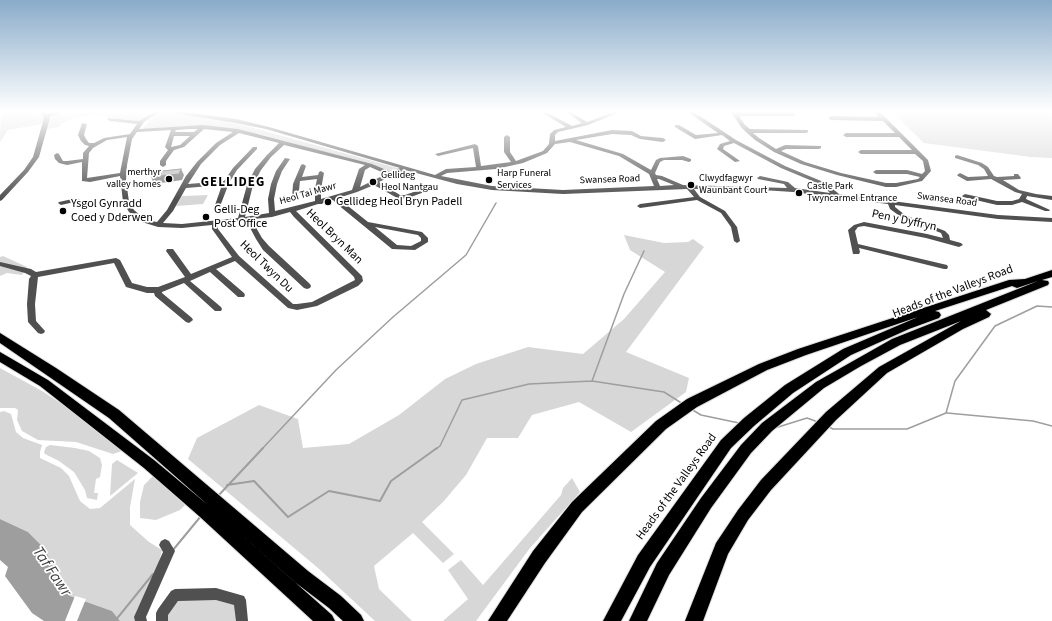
<!DOCTYPE html>
<html>
<head>
<meta charset="utf-8">
<style>
  body { margin:0 }
  canvas { display:block; background:#fff }
</style>
</head>
<body>
<canvas width="1052" height="621"></canvas>
<script>
const c = document.querySelector('canvas').getContext('2d');
c.lineJoin = 'round';
function fill(path, color) { c.fillStyle = color; c.fill(path, 'evenodd'); }
const poly = rows => new Path2D(rows.map(r => 'M' + r).join(''));
function strokePath(path, color, width, dash) { c.strokeStyle = color; c.lineWidth = width; c.lineCap = dash ? 'butt' : 'round'; c.setLineDash(dash || []); c.stroke(path); }
function drawText(font, color, halo, rows, align = 'center') {
  c.font = font + ' "Source Sans 3",sans-serif'; c.lineWidth = 3.5; c.setLineDash([]); c.textBaseline = 'middle'; c.strokeStyle = halo; c.fillStyle = color; for (const [text, x, y, turn = 0] of rows) {
    c.save(); c.translate(x, y); c.rotate((+turn || 0) * Math.PI / 180); c.textAlign = isNaN(turn) ? turn : align; if (halo) c.strokeText(text, 0, 0); c.fillText(text, 0, 0); c.restore();
  }
}
fill(poly([
  [1,112,23,112,43,116,45,120,42,124,8,130,0,142],
  [61,112,150,112,139,121,115,119,116,118,94,114,71,119,61,124,59,127,47,129,51,117,49,116],
  [163,112,243,125,401,169,393,173,372,165,262,135,187,126,143,129,155,114],
  [892,112,1052,112,1052,158,1031,157,924,143],
  [208,195,203,204,176,206,182,196],
  [624,235,664,243,688,242,693,239,704,247,626,352,689,378,686,392,631,432,579,402,532,415,518,438,487,438,466,475,443,502,422,522,454,554,443,563,413,533,374,566,379,589,412,621,375,621,318,568,188,459,197,438,259,405,298,419,303,448,349,444,399,415,445,379,476,364,528,347,583,354,624,319,665,272,630,250],
  [3,256,27,267,22,275,7,273,0,276,0,257],
  [0,368,42,391,74,412,122,451,113,454,76,442,38,440,22,431,17,420,18,410,15,408,0,408],
  [4,411,11,414,16,432,23,438,42,445,40,452,40,458,61,468,69,476,80,501,90,509,100,508,135,479,130,507,130,525,149,542,162,550,155,578,135,621,120,621,112,611,70,596,60,581,45,549,28,532,0,519,0,412],
  [50,445,75,448,89,451,100,458,102,465,100,477,96,479,94,493,98,493,97,500,87,498,85,490,74,472,59,461,45,454,44,452,46,447],
  [117,460,138,473,110,496,112,464],
  [153,476,185,505,180,510,156,520,140,518,140,502,144,485],
  [572,478,580,492,530,548,476,621,443,621,468,599,448,570,461,560,483,585,561,495,563,488],
  [226,598,236,606,237,621,167,621,168,613,179,600]
]), '#d7d7d7');
fill(poly([
  [0,519,28,532,45,549,60,581,70,596,112,611,120,621,44,621,32,613,5,576,8,567,0,560]
]), '#9e9e9e');
fill(poly([
  [75,596,86,599,81,611,77,621,65,621]
]), '#fff');
strokePath(poly([
  [592,381,624,294,644,251],
  [691,409,701,415,739,423],
  [947,413,1033,421,1052,426],
  [829,427,833,429,907,429,946,413,955,381,995,326,1037,306,1052,307],
  [775,428,807,418,818,422],
  [262,449,336,370,393,317,466,255,496,203],
  [436,449,440,446,462,400,529,384,592,381,664,392,683,404]
]), '#9e9e9e', 1.5);
strokePath(poly([
  [227,485,254,481,288,517,329,491,380,501,391,481,437,448],
  [218,496,263,448],
  [173,550,201,516],
  [115,621,153,574]
]), '#9e9e9e', 2);
const highway = poly([
  [1052,270,1052,277,1042,280,1048,281,1049,283,1048,285,986,310,991,314,989,317,963,329,887,373,836,420,771,490,748,520,728,554,703,621,685,621,716,543,738,510,761,480,826,412,879,367,961,321,900,345,861,366,824,388,772,431,751,453,711,508,669,575,647,621,629,621,657,563,701,498,741,445,762,423,816,382,892,339,1038,281,1017,288,1012,286,935,311,939,312,941,315,939,318,909,329,851,355,793,393,754,426,731,448,650,567,621,621,603,621,638,555,721,440,744,418,785,385,843,349,918,317,806,355,767,370,697,407,666,429,582,512,545,563,507,621,488,621,533,551,572,502,656,421,687,399,759,364,798,349,1009,280,1025,279,1052,270],
  [0,333,56,368,119,410,308,571,341,596,361,615,364,621,343,621,329,608,296,583,218,514,332,615,335,621,313,621,199,516,144,468,40,386,0,362,0,352,48,380,154,460,208,505,109,418,0,343,0,333]
]);
strokePath(highway, '#dbdbdb', 2);
fill(poly([
  [40,112,45,112,47,114,54,112,62,112,49,117,50,118,39,157,28,172,2,200,0,201,0,195,24,170,33,157,44,118,40,112],
  [154,112,160,112,145,121,139,129,203,125,238,129,372,164,391,172,400,168,266,129,236,123,177,114,174,112,186,112,236,119,269,127,435,175,446,169,476,167,473,148,438,156,435,154,475,144,478,146,481,166,511,162,504,152,504,137,507,135,510,137,510,152,516,161,543,151,549,144,550,134,554,130,566,127,541,112,546,112,572,126,582,123,566,112,571,112,587,122,614,112,620,112,588,125,558,132,555,135,555,141,612,130,632,131,641,136,663,138,666,140,663,142,640,139,631,135,612,134,576,140,623,154,651,170,656,160,660,158,683,156,691,159,691,161,689,162,682,160,664,160,660,162,655,173,656,175,662,176,683,185,787,188,784,184,758,179,757,178,760,176,788,182,795,188,830,193,822,185,781,168,734,143,724,146,723,149,740,161,735,162,717,149,720,144,730,141,722,135,695,139,675,127,675,125,679,125,696,135,718,133,688,112,694,112,736,140,785,166,826,183,839,194,998,215,1052,218,1052,222,998,219,895,205,895,207,905,215,945,231,949,235,950,240,961,243,963,245,959,247,926,238,864,226,858,227,855,231,858,244,947,265,948,267,947,269,944,269,859,248,860,252,859,254,853,254,848,230,854,225,864,222,927,234,943,238,941,233,901,217,890,209,888,204,793,192,762,190,694,189,700,197,725,211,737,227,740,241,737,243,734,241,731,227,721,213,697,200,640,208,637,206,640,204,694,197,687,189,563,194,492,190,457,184,405,170,396,175,395,176,392,176,379,182,400,195,405,195,428,187,430,188,430,190,408,198,399,199,374,185,357,192,338,198,368,222,422,232,428,238,428,242,415,250,392,249,337,204,333,200,323,203,322,204,318,204,296,211,362,276,363,281,358,286,317,306,297,310,288,308,235,261,216,269,244,293,245,295,244,297,238,297,210,272,190,281,221,307,222,309,221,311,215,311,184,283,162,292,162,293,192,318,193,320,189,323,186,322,155,296,154,293,147,293,126,287,114,263,38,277,35,304,36,321,45,331,44,333,41,334,38,333,28,322,27,304,29,279,31,276,25,273,0,266,0,262,31,269,36,272,116,258,120,260,132,283,147,287,158,287,185,277,166,251,167,249,173,249,191,274,232,257,212,229,212,225,182,228,158,227,142,222,129,212,123,202,120,176,90,182,82,181,82,162,67,165,59,163,55,159,54,155,57,153,59,154,63,161,67,161,83,159,83,153,89,146,85,145,81,141,78,135,82,123,87,124,84,135,86,139,89,143,94,143,104,138,130,134,137,124,110,121,107,119,108,118,139,121,154,112],
  [189,129,198,129,194,132,175,132,176,130,189,129],
  [204,129,233,132,216,143,197,162,186,176,167,210,157,222,146,220,134,210,129,202,126,180,127,165,132,139,137,132,171,130,165,147,168,150,160,161,160,165,163,167,166,165,166,161,174,150,184,147,204,129],
  [239,133,279,143,267,155,255,169,247,185,238,218,182,224,163,223,173,211,186,188,222,185,214,208,217,210,219,209,229,183,237,170,257,149,257,147,253,147,233,168,224,181,188,184,201,164,220,145,239,133],
  [174,136,190,136,180,145,171,147,174,136],
  [127,137,120,173,87,178,89,153,93,148,107,140,127,137],
  [570,142,619,156,649,174,654,186,563,190,492,186,441,176,447,173,496,169,523,163,547,153,555,144,570,142],
  [284,145,365,165,359,169,352,190,321,199,321,189,324,173,321,171,319,172,318,175,302,177,306,166,303,164,301,165,293,184,292,199,295,201,298,199,300,181,317,179,315,189,315,201,275,211,274,199,277,184,282,171,290,159,285,158,276,171,271,184,268,199,269,213,245,217,253,185,261,170,271,157,284,145],
  [370,167,386,174,360,187,365,170,370,167],
  [657,179,659,179,674,185,660,186,657,179],
  [290,212,294,217,354,277,355,280,312,302,297,304,293,304,239,256,218,229,218,225,248,220,248,224,256,239,263,250,304,288,307,289,310,288,311,286,310,284,269,246,262,238,254,224,254,219,272,217,290,212],
  [375,227,418,235,421,238,421,241,411,246,397,245,375,227],
  [731,112,795,113,796,114,793,116,739,116,745,125,750,129,808,130,808,132,806,133,753,133,759,138,776,149,785,145,821,146,821,148,819,149,786,149,781,151,805,162,841,173,886,183,896,183,918,179,920,177,907,174,876,174,873,172,876,170,907,170,922,174,925,171,923,161,915,154,861,154,858,152,861,150,912,150,899,137,846,137,843,135,846,133,895,133,883,121,831,120,828,118,831,116,879,117,874,112,880,112,928,160,931,171,922,181,896,187,886,187,837,175,801,164,774,152,755,140,746,132,741,127,731,112],
  [957,155,982,163,988,167,994,176,997,177,1014,176,1014,174,1018,174,1021,178,1020,179,1003,180,1019,190,1036,194,1052,196,1052,200,1027,196,1026,199,1050,210,1049,211,1045,211,1022,202,1012,205,997,205,963,197,962,196,965,194,997,201,1012,201,1019,199,1022,194,1015,192,991,179,967,181,958,176,957,175,960,173,968,177,988,176,984,169,978,165,955,158,955,156,957,155],
  [77,198,80,200,79,201,61,205,58,203,59,202,77,198],
  [165,539,169,541,175,551,146,617,147,621,135,621,134,617,163,552,159,545,161,541,165,539],
  [216,588,244,596,246,600,248,621,236,621,234,605,216,600,178,601,168,615,168,621,156,621,156,613,158,609,171,591,175,589,216,588]
]), '#505050');
fill(highway, '#000');
fill(poly([
  [181,169,184,175,182,180,154,184,151,177]
]), '#868686');
const building = poly([
  [181,169,179,174,151,177,153,172,181,169]
]);
fill(building, '#c0c0c0');
strokePath(building, '#868686', 1);
const sky = c.createLinearGradient(0, 0, 0, 199);
sky.addColorStop(0, '#8aabca');
sky.addColorStop(0.56, '#fff');
sky.addColorStop(1, '#ffffff00');
c.fillStyle = sky;
c.fillRect(0, 0, 1052, 199);
for (const [x, y, r, color] of [
  [169,179,4,"#000"],
  [489,180,4,"#000"],
  [373,182,4,"#000"],
  [691,185,4,"#000"],
  [799,193,4,"#000"],
  [328,202,4,"#000"],
  [63,211,4,"#000"],
  [206,217,4,"#000"]
]) { const dot = new Path2D(); dot.arc(x, y, r, 0, 2 * Math.PI); c.fillStyle = color; c.fill(dot); strokePath(dot, '#fff', 1.5); }
drawText('10px', '#000', '#fff', [
  ["merthyr",161,173,"right"],
  ["valley homes",161,185,"right"],
  ["Harp Funeral",497,174],
  ["Services",497,186],
  ["Gellideg",381,176],
  ["Heol Nantgau",381,188],
  ["Clwydfagwyr",699,179],
  ["Waunbant Court",699,191],
  ["Castle Park",807,187],
  ["Twyncarmel Entrance",807,199]
], 'left');
drawText('10px', '#000', '#fff', [
  ["Swansea Road",610,180,-2],
  ["Heol Tai Mawr",308,194,-16],
  ["Swansea Road",947,200,7]
]);
drawText('12px', '#000', '#fff', [
  ["Gellideg Heol Bryn Padell",336,202],
  ["Ysgol Gynradd",71,204],
  ["Coed y Dderwen",71,218],
  ["Gelli-Deg",214,210],
  ["Post Office",214,224]
], 'left');
drawText('12px', '#000', '#fff', [
  ["Pen y Dyffryn",904,221,12],
  ["Heol Bryn Man",334,237,44],
  ["Heol Twyn Du",266,267,44],
  ["Heads of the Valleys Road",953,292,-21],
  ["Heads of the Valleys Road",677,487,-54]
]);
c.letterSpacing = '1px';
drawText('bold 13px', '#000', '#fff', [
  ["GELLIDEG",233,183]
]);
c.letterSpacing = '0px';
drawText('italic 16px', '#3f3f3f', '#fff', [
  ["Taf Fawr",51,572,56]
]);
</script>
</body>
</html>
